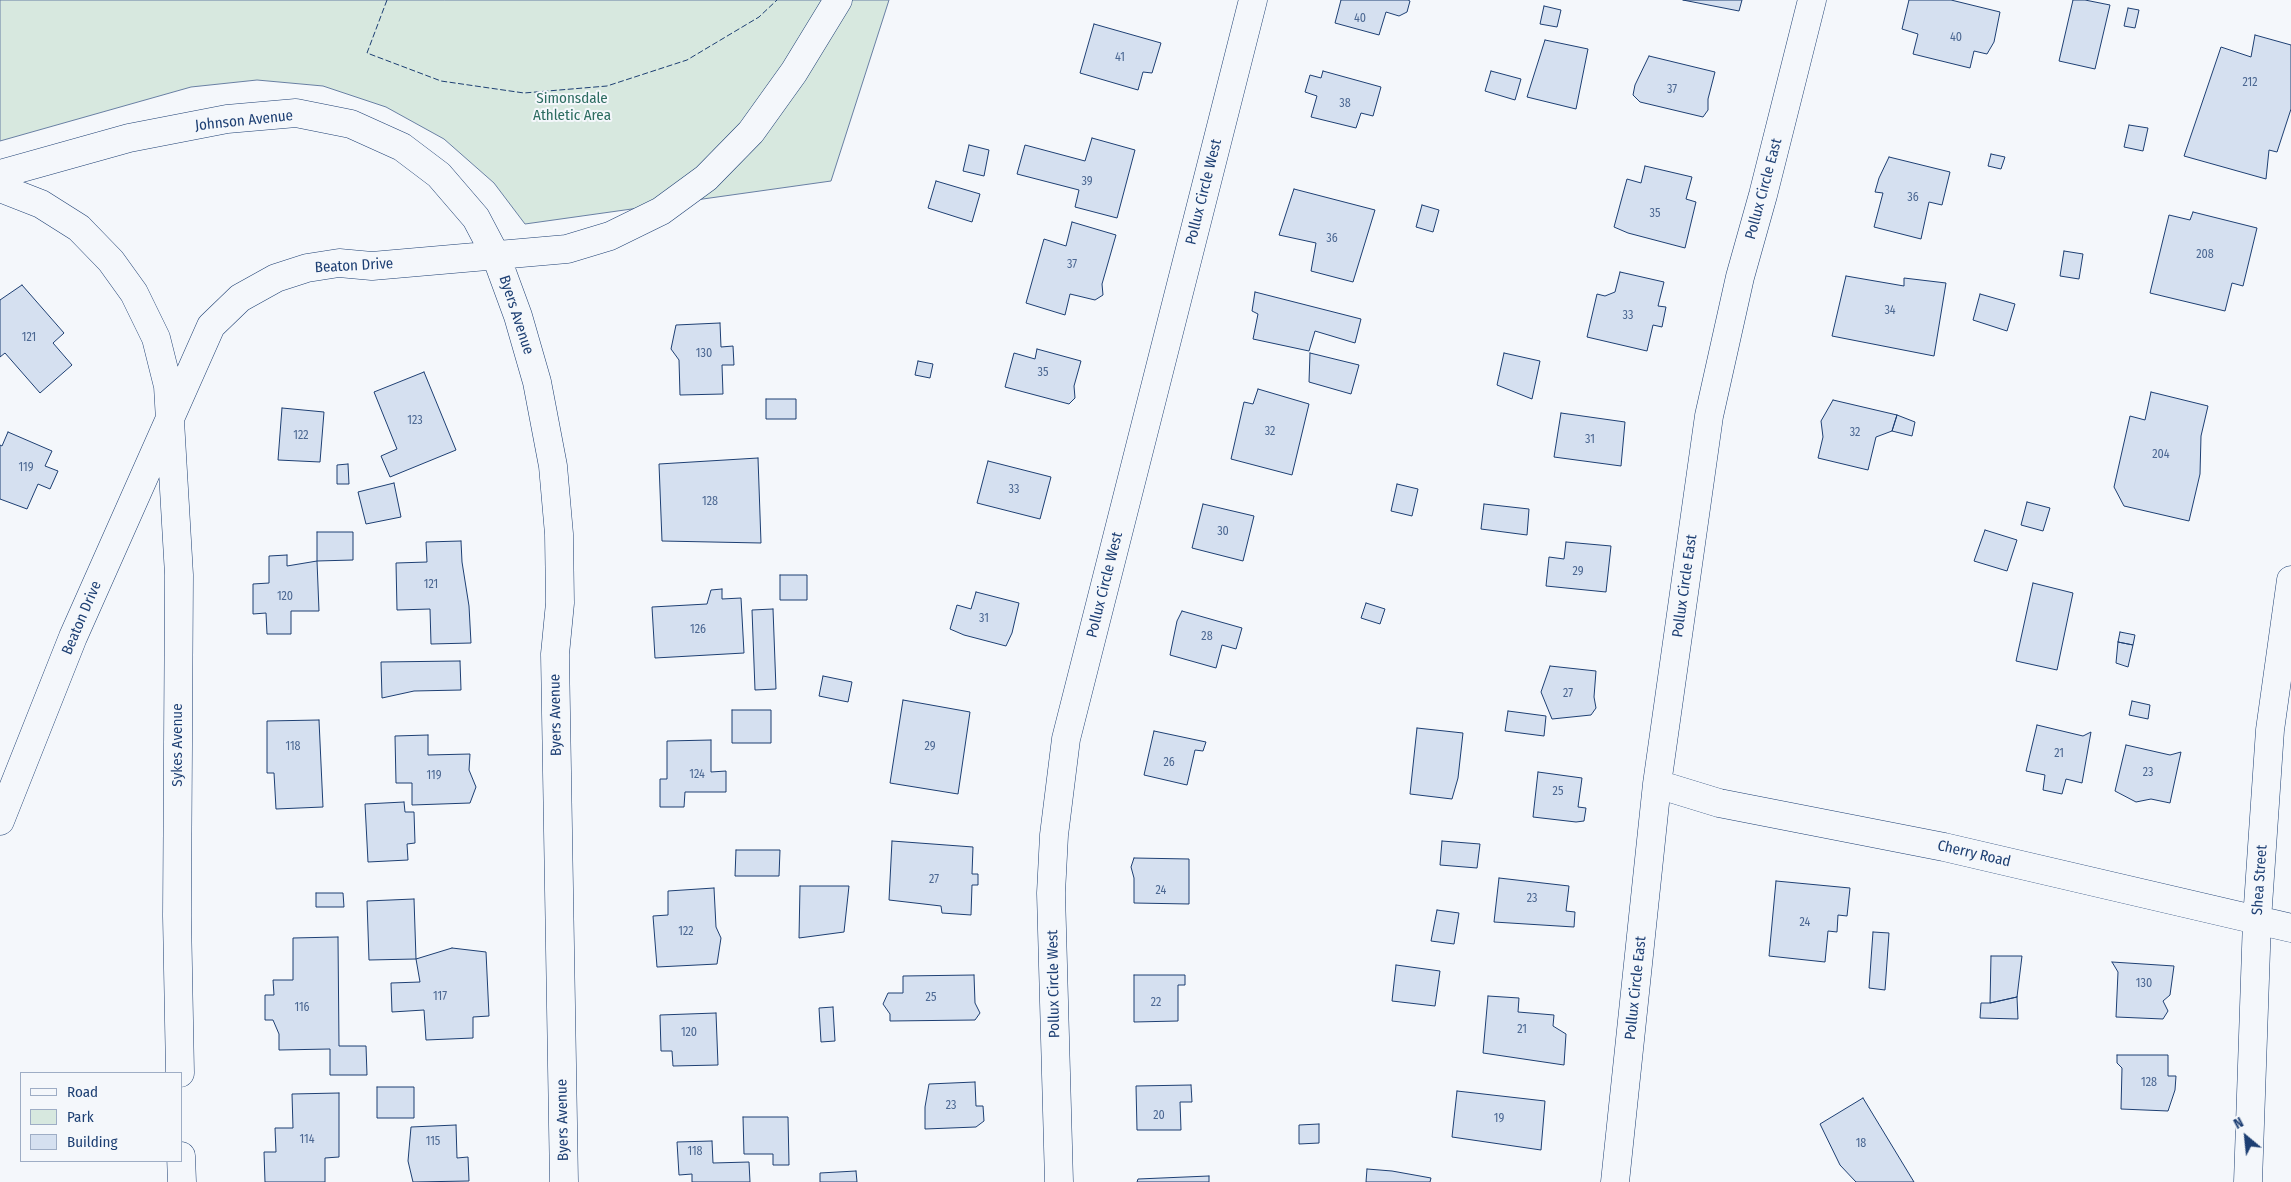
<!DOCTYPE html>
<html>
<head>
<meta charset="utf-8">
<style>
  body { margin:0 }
  #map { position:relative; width:2291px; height:1182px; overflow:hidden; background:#f4f7fb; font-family:"Fira Sans Condensed",sans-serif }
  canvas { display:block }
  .legend { position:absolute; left:20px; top:1072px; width:162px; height:90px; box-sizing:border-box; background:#f4f7fb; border:1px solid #9eadc5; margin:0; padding:6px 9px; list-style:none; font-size:15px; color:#1d3f73 }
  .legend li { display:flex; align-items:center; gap:10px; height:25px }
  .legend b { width:25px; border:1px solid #9eadc5 }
  .north { position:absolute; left:2221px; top:1112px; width:50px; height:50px; -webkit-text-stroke:4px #f4f7fb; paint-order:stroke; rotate:332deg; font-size:14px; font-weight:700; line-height:20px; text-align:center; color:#1d3f73 }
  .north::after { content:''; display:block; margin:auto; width:18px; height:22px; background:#1d3f73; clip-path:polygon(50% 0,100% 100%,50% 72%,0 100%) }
</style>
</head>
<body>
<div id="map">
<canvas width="2291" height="1182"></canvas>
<ul class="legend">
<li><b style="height:6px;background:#f4f7fb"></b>Road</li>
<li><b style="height:14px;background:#d7e8df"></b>Park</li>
<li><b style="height:14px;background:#d5e0f0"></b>Building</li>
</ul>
<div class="north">N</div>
</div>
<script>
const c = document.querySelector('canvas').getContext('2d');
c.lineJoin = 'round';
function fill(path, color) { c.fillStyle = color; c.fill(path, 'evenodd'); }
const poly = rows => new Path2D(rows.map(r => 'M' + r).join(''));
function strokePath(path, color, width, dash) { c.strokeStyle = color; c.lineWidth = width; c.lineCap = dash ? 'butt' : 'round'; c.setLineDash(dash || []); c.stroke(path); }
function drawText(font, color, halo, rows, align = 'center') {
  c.font = font + ' "Fira Sans Condensed",sans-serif'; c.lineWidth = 4; c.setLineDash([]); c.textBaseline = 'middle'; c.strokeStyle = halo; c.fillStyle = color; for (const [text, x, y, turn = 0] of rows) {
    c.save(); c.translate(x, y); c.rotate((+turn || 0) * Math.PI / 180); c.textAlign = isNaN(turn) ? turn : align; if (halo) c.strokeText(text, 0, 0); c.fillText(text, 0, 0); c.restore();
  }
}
const green = poly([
  [0,0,889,0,831,181,525,224,494,183,444,139,386,107,323,86,257,80,191,87,0,141,0,0]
]);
fill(green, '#d7e8df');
strokePath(green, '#687fa3', 1);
const building = poly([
  [1341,0,1408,0,1410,1,1407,12,1399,16,1386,12,1379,35,1335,23,1341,0],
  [1683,0,1742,0,1739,11,1683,0],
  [1909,0,1951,0,2000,12,1994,42,1987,54,1974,51,1970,68,1913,54,1918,34,1902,29,1909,0],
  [2073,0,2085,0,2110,5,2095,69,2059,61,2073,0],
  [1544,6,1561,10,1557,27,1540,24,1544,6],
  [2128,8,2139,10,2135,28,2124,26,2128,8],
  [1094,24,1161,43,1152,73,1143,72,1138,90,1080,73,1094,24],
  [2255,35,2291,45,2291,109,2277,152,2269,150,2266,179,2184,156,2221,47,2251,57,2255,35],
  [1545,40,1588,49,1576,109,1527,97,1545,40],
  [1649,56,1715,72,1708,99,1708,110,1703,117,1640,102,1633,95,1635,85,1649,56],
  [1323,71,1381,87,1373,116,1361,113,1356,128,1311,117,1317,96,1305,92,1310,75,1321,78,1323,71],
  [1491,71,1521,79,1515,100,1485,91,1491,71],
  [2129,125,2148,128,2143,151,2124,147,2129,125],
  [1092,138,1135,150,1117,218,1075,207,1079,190,1017,174,1025,145,1085,161,1092,138],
  [969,145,989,150,984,176,963,171,969,145],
  [1991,154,2005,157,2001,169,1988,166,1991,154],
  [1889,157,1950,172,1942,205,1929,202,1921,239,1874,227,1883,193,1875,192,1879,178,1889,157],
  [1645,166,1692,177,1686,199,1696,202,1685,248,1628,233,1614,227,1627,179,1641,183,1645,166],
  [936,181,980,194,972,222,928,208,936,181],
  [1294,189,1375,210,1353,282,1311,271,1316,243,1279,235,1294,189],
  [1422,205,1439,210,1433,232,1416,227,1422,205],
  [2193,212,2257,228,2243,286,2232,283,2225,311,2150,293,2169,215,2190,220,2193,212],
  [1072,222,1116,235,1102,284,1103,295,1095,300,1070,294,1065,315,1026,303,1044,239,1066,246,1072,222],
  [2064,251,2083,254,2079,279,2060,276,2064,251],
  [1620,272,1664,282,1658,306,1666,307,1662,327,1653,325,1647,351,1587,337,1597,294,1605,296,1615,292,1620,272],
  [1846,276,1904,286,1904,278,1946,283,1934,356,1832,336,1846,276],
  [22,285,64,333,53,343,72,365,40,393,5,353,0,357,0,300,22,285],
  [1255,292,1361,319,1355,343,1315,331,1309,351,1253,339,1258,314,1252,311,1255,292],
  [1980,294,2015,304,2007,331,1973,320,1980,294],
  [720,323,721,347,733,346,734,365,722,365,723,394,680,395,679,360,671,349,676,325,720,323],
  [1037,349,1081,361,1074,386,1075,398,1069,404,1005,387,1014,353,1035,359,1037,349],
  [1310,353,1359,365,1351,394,1309,382,1310,353],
  [1504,353,1540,361,1532,399,1497,385,1504,353],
  [918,361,933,364,930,378,915,375,918,361],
  [424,372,456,450,390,477,381,456,397,449,374,392,424,372],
  [1258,389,1309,404,1292,475,1231,459,1244,402,1253,404,1258,389],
  [2151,392,2208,406,2201,436,2200,474,2189,521,2124,506,2114,487,2130,416,2145,420,2151,392],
  [766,399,796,399,796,419,766,419,766,399],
  [1833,400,1897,415,1892,431,1876,437,1868,470,1818,458,1823,437,1821,421,1833,400],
  [282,408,324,412,320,462,278,460,282,408],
  [1561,413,1625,422,1621,466,1554,457,1561,413],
  [1897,415,1915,422,1912,436,1892,431,1897,415],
  [8,432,52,451,45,466,58,471,50,489,38,484,27,509,0,499,0,445,2,446,8,432],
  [758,458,761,543,662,541,659,464,758,458],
  [988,461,1051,477,1040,519,977,503,988,461],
  [348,464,349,484,337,484,337,465,348,464],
  [394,483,401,517,366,524,358,492,394,483],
  [1397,484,1418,489,1412,516,1391,511,1397,484],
  [2027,502,2050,508,2043,531,2021,525,2027,502],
  [1203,504,1254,516,1243,561,1192,548,1203,504],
  [1484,504,1529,509,1527,535,1481,529,1484,504],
  [1985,530,2017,540,2007,571,1974,561,1985,530],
  [317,532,353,532,353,560,317,561,317,532],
  [461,541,462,562,469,606,471,643,431,644,430,609,397,610,396,563,427,562,426,542,461,541],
  [1566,542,1611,546,1606,592,1546,586,1549,557,1564,559,1566,542],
  [287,555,287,566,317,561,319,611,291,611,291,634,267,634,266,613,253,614,253,584,269,583,269,556,287,555],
  [780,575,807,575,807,600,780,600,780,575],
  [2033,583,2073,593,2057,670,2016,661,2033,583],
  [722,589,722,599,741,598,744,653,655,658,652,607,707,604,711,590,722,589],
  [976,592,1019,603,1012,633,1006,646,964,635,950,629,957,605,971,609,976,592],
  [1366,603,1385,609,1380,624,1361,618,1366,603],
  [773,609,776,689,755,690,752,610,773,609],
  [1182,611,1242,628,1236,649,1222,645,1216,668,1170,655,1177,621,1182,611],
  [2120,632,2135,635,2133,645,2118,642,2120,632],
  [2118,642,2133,645,2128,667,2116,663,2118,642],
  [460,661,461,690,414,691,382,698,381,662,460,661],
  [1550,666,1596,671,1594,697,1596,708,1591,715,1552,719,1541,692,1550,666],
  [823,676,852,682,848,702,819,696,823,676],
  [903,700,970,712,958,794,890,783,903,700],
  [2132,701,2150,705,2148,719,2129,715,2132,701],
  [732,710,771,710,771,743,732,743,732,710],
  [1508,711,1546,716,1544,736,1505,731,1508,711],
  [319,720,323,807,276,809,274,773,267,773,267,721,319,720],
  [2037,725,2083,736,2091,732,2082,783,2066,779,2062,794,2043,790,2045,775,2026,771,2037,725],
  [1417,728,1463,733,1458,778,1452,799,1410,794,1417,728],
  [1154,731,1206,742,1203,751,1195,750,1187,785,1144,775,1154,731],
  [428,735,428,755,470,754,469,770,476,787,470,803,412,805,412,783,396,783,395,736,428,735],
  [711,740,711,772,726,771,726,792,685,792,684,807,660,807,660,779,667,779,667,741,711,740],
  [2126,745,2170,755,2181,752,2170,803,2151,799,2136,802,2115,791,2126,745],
  [1538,772,1582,778,1578,807,1586,808,1584,821,1576,822,1533,817,1538,772],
  [404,802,405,812,414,812,415,843,407,844,408,860,368,862,365,804,404,802],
  [892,841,973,847,972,874,978,874,978,885,972,885,971,915,942,913,941,906,889,900,892,841],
  [1442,841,1480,844,1477,868,1440,865,1442,841],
  [736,850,780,850,779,876,735,876,736,850],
  [1134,858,1189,859,1189,904,1134,903,1134,878,1131,867,1134,858],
  [1499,878,1569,886,1566,911,1575,912,1574,927,1494,922,1499,878],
  [1776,881,1850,888,1847,916,1838,915,1837,932,1828,931,1825,962,1769,956,1776,881],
  [800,886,849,886,844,932,799,938,800,886],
  [714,888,716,927,721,938,717,964,657,967,653,916,668,915,668,891,714,888],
  [316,893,343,893,344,907,316,907,316,893],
  [414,899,416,959,369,960,367,901,414,899],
  [1437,910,1459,913,1454,944,1431,941,1437,910],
  [1873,932,1889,933,1885,990,1869,988,1873,932],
  [338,937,339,1046,366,1046,367,1075,330,1075,330,1049,279,1050,279,1034,273,1020,265,1020,265,995,274,995,273,980,293,980,293,938,338,937],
  [452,948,486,952,489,1016,473,1017,473,1038,426,1040,424,1010,392,1012,391,983,420,982,416,959,452,948],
  [1991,956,2022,956,2017,997,1990,1003,1991,956],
  [2112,962,2174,966,2170,995,2163,1001,2168,1011,2163,1019,2116,1017,2118,972,2112,962],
  [1396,965,1440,971,1435,1006,1392,1001,1396,965],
  [974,975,975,1003,980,1013,975,1020,890,1021,890,1014,883,1004,888,993,903,993,903,976,974,975],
  [1134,975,1185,975,1185,985,1178,985,1178,1021,1134,1022,1134,975],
  [1488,996,1519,998,1518,1012,1554,1015,1553,1026,1566,1034,1564,1065,1483,1053,1488,996],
  [2017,997,2018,1019,1980,1018,1981,1003,1990,1003,2017,997],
  [833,1007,835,1041,821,1042,819,1008,833,1007],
  [716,1013,718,1065,673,1066,672,1051,661,1051,660,1015,716,1013],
  [2117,1055,2168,1055,2168,1076,2176,1076,2175,1090,2168,1111,2121,1109,2122,1068,2117,1063,2117,1055],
  [975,1082,976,1106,983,1106,984,1121,976,1127,925,1129,925,1107,929,1084,975,1082],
  [1191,1085,1192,1102,1180,1102,1181,1130,1137,1130,1136,1086,1191,1085],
  [377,1087,414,1087,414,1118,377,1118,377,1087],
  [1457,1091,1545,1101,1541,1150,1452,1137,1457,1091],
  [339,1093,339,1157,325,1158,325,1182,265,1182,264,1152,276,1152,275,1128,293,1128,292,1094,339,1093],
  [1863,1098,1914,1182,1856,1182,1840,1165,1820,1124,1863,1098],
  [743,1117,788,1117,789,1165,773,1165,773,1154,744,1154,743,1117],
  [1319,1124,1319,1143,1299,1144,1299,1125,1319,1124],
  [456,1125,457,1158,468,1157,469,1181,413,1182,408,1161,411,1127,456,1125],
  [712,1141,713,1163,749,1162,750,1182,692,1182,692,1174,679,1175,677,1142,712,1141],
  [1367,1169,1392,1171,1431,1178,1430,1182,1366,1182,1367,1169],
  [856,1171,857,1182,820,1182,820,1173,856,1171],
  [1209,1176,1209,1182,1137,1182,1138,1179,1209,1176]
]);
fill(building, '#d5e0f0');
strokePath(building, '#1d3f73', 1);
const minor = poly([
  [0,174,129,138,227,119,296,113,351,124,402,147,439,175,476,218,496,256,518,316,537,382,553,466,559,534,560,603,555,654,564,1182],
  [0,188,41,204,79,228,111,261,134,293,156,338,168,386,179,575,177,916,180,1073],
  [1657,784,1719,803,1944,847,2291,928],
  [0,821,73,637,211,326,240,298,276,278,307,268,339,263,372,266,567,249,610,236,661,211,706,178,751,132,794,72,838,0],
  [181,1156,182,1182],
  [1059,1182,1051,893,1054,835,1066,739,1253,0],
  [1615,1182,1657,784,1709,416,1740,277,1763,195,1812,0],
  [2248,1182,2257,920,2270,730,2291,580]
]);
strokePath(minor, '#1d3f73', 29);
strokePath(minor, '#f4f7fb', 28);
strokePath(poly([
  [387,0,367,53,441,81,524,93,607,86,687,60,759,17,777,0]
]), '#1d3f73', 1, [6, 2.5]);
drawText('12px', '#4b6792', null, [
  ["40",1360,19],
  ["40",1956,38],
  ["41",1120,58],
  ["212",2250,83],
  ["37",1672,90],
  ["38",1345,104],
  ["39",1087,182],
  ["36",1913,198],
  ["35",1655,214],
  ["36",1332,239],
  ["208",2205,255],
  ["37",1072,265],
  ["34",1890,311],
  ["33",1628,316],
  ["121",29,338],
  ["130",704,354],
  ["35",1043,373],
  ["123",415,421],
  ["32",1270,432],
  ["32",1855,433],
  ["122",301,436],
  ["31",1590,440],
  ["204",2161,455],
  ["119",26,468],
  ["33",1014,490],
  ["128",710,502],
  ["30",1223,532],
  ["29",1578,572],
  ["121",431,585],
  ["120",285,597],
  ["31",984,619],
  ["126",698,630],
  ["28",1207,637],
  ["27",1568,694],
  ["118",293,747],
  ["29",930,747],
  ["21",2059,754],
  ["26",1169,763],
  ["23",2148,773],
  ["124",697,775],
  ["119",434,776],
  ["25",1558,792],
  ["27",934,880],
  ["24",1161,891],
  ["23",1532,899],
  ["24",1805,923],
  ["122",686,932],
  ["130",2144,984],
  ["117",440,997],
  ["25",931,998],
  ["22",1156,1003],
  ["116",302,1008],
  ["21",1522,1030],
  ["120",689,1033],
  ["128",2149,1083],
  ["23",951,1106],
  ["20",1159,1116],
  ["19",1499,1119],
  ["114",307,1140],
  ["115",433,1142],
  ["18",1861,1144],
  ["118",695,1152]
]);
drawText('15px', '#2c6c60', '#f4f7fb', [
  ["Simonsdale",572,99],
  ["Athletic Area",572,116]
]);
drawText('15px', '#1d3f73', '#f4f7fb', [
  ["Johnson Avenue",244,121,-6],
  ["Pollux Circle East",1764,189,-75],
  ["Pollux Circle West",1204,192,-76],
  ["Beaton Drive",354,266,-3],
  ["Byers Avenue",516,315,72],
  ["Pollux Circle West",1105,585,-76],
  ["Pollux Circle East",1685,586,-82],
  ["Beaton Drive",82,618,-67],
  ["Byers Avenue",556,715,-91],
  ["Sykes Avenue",178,745,-90],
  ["Cherry Road",1974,854,13],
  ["Shea Street",2260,880,-86],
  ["Pollux Circle West",1054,984,-91],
  ["Pollux Circle East",1636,988,-84],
  ["Byers Avenue",563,1120,-91]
]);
</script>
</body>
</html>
